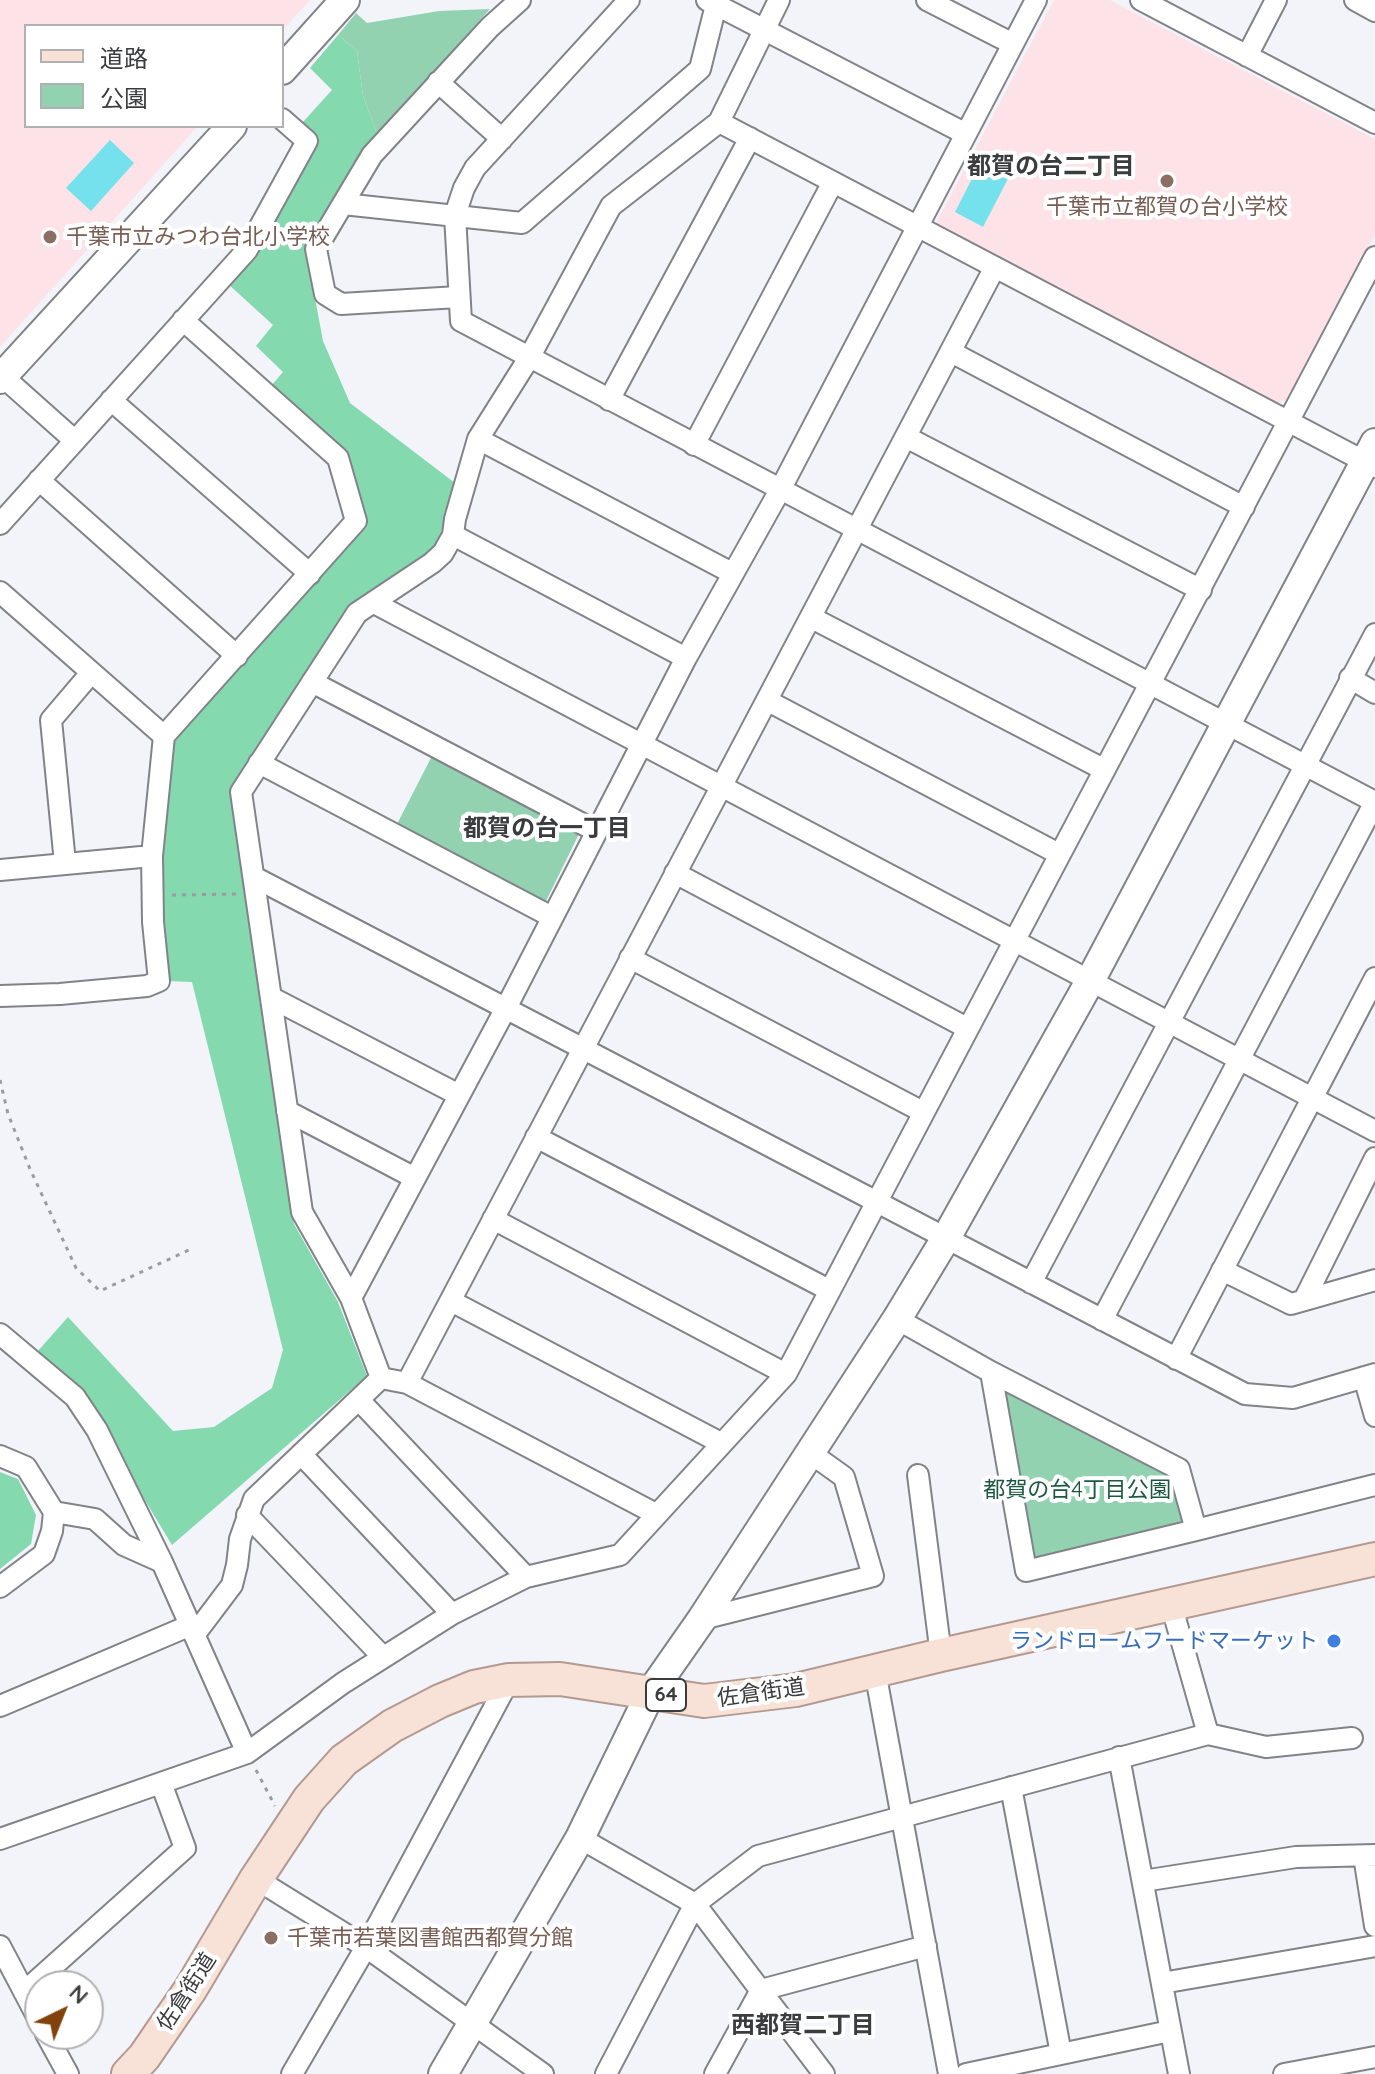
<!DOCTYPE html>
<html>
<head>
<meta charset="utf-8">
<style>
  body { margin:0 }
  #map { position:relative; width:1375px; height:2074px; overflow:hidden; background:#f2f4fa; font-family:Quicksand,"Noto Sans JP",sans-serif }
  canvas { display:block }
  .legend { position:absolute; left:24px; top:24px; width:260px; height:104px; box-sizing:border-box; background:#fff; border:2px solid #b1b1b2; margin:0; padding:10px 14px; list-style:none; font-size:24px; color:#3b3c3e }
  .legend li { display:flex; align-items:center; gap:16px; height:40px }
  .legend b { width:40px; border:2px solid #b1b1b2 }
  .north { position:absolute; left:24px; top:1970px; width:80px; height:80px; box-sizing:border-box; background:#fff; border:2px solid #b1b1b2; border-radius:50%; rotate:43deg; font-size:22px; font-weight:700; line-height:32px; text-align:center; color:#3b3c3e }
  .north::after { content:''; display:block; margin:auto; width:28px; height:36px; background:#82420b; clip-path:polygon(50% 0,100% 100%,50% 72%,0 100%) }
</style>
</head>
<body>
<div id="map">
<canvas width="1375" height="2074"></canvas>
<ul class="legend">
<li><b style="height:10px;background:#f8e1d7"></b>道路</li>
<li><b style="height:22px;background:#93d2b1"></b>公園</li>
</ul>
<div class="north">N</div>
</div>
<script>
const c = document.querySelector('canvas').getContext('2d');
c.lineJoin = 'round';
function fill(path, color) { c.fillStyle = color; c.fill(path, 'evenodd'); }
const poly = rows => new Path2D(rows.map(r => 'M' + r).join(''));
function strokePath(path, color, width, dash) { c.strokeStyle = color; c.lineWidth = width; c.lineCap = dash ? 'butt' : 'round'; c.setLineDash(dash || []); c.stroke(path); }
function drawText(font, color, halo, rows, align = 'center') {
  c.font = font + ' Quicksand,"Noto Sans JP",sans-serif'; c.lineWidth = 8; c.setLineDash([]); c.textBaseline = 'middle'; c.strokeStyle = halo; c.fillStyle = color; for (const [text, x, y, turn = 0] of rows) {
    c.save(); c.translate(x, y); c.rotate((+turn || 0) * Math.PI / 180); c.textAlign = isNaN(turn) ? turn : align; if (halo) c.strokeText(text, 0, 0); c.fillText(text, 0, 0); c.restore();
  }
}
fill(poly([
  [0,0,310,0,282,31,282,26,26,26,26,126,198,126,0,347],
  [1054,0,1110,0,1375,139,1375,235,1288,399,1278,403,936,223]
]), '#fde3e7');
fill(poly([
  [490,9,377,134,363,96,357,51,338,35,356,13,367,23,439,11],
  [433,754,580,832,544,905,395,828],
  [1012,1389,1173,1474,1182,1518,1178,1528,1039,1559,1028,1551,999,1395]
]), '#93d2b1');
fill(poly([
  [338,35,357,51,363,96,377,134,353,165,306,250,323,341,350,403,455,483,437,547,419,562,352,608,230,790,294,1224,338,1302,367,1376,172,1545,82,1396,37,1352,68,1317,173,1431,214,1427,272,1388,283,1350,192,982,166,981,159,857,171,741,364,523,346,453,271,386,283,372,256,346,273,325,227,283,253,254,316,137,302,123,332,90,310,68],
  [0,1472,18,1479,36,1515,31,1544,0,1569]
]), '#85d9af');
fill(poly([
  [110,140,134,163,91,211,66,188],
  [983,157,1012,171,983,227,955,212]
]), '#74e1ec');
const street = poly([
  [629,0,475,168,464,188,455,215,461,321,1375,802],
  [707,0,966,134],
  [927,0,1013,44],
  [1141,0,1375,123],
  [1355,0,1375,11],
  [1247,56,1276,0],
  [438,82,502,139],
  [719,122,1375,467],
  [343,204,522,223,700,69,716,5],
  [458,297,341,304,325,294,316,249,372,155,490,27,520,0],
  [951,352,1244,507],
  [0,374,74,440],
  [111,400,310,574],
  [609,400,750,138],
  [906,437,1201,590],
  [478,439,732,573],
  [694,445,833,182],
  [39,480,237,656],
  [0,524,247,250,307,141,282,119],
  [453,535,686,658],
  [0,592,164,736],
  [374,603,1375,1131],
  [812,618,1103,769],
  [1350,678,1375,693],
  [312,682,596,831],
  [768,701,1059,854],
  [259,763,552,917],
  [65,863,51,720,91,673],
  [0,870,152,856],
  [675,873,967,1028],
  [254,877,1245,1394,1293,1398,1375,1374],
  [630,958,923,1112],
  [0,996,60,994,147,986,159,981,153,922,152,856,164,736,356,521,338,458,183,320],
  [272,998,459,1095],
  [287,1111,415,1178],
  [536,1137,829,1290],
  [493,1219,786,1374],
  [1222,1270,1291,1304,1375,1280],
  [1031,1283,1375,634],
  [351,1298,506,1008,686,658,780,490,1036,0],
  [1304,1300,1375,1158],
  [451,1301,721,1443],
  [897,1319,991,1372,1179,1469,1196,1530,1375,1485],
  [1102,1320,1375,802],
  [0,1334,75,1397,97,1430,162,1562,247,1753],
  [1176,1359,1375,978],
  [991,1372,1026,1571,1196,1530],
  [1364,1377,1375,1416],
  [407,1383,995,267],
  [359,1400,526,1577],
  [301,1454,452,1614],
  [0,1456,26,1467,54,1512],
  [918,1475,941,1655],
  [656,1514,407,1383,381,1378,351,1298,302,1212,241,792,357,613,432,563,443,553,453,535,455,519,478,439,529,358,611,206,719,122,779,0],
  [247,1515,383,1657],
  [0,1587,44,1554,52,1531,54,1512,95,1519,124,1545,162,1562],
  [1171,1604,1208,1734,1266,1747,1352,1738],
  [702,1619,873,1576,844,1477,809,1452],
  [195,1634,232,1585,237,1565,240,1539,254,1499,381,1378],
  [875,1671,949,2074],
  [0,1706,191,1625],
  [1119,1757,1179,2074],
  [1011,1787,1061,2054],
  [580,1838,695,1904,824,2074],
  [0,1839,247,1753,343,1683,452,1614,526,1577,620,1555,786,1374,1375,257],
  [1364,1856,1375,1926],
  [256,1879,366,1947,543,2074],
  [1143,1881,1296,1857,1375,1855],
  [0,1946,40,2022],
  [1162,1983,1375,1946],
  [24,1992,185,1848,161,1783],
  [46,2034,68,2074],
  [292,2074,366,1947,509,1680],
  [606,2074,695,1904,758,1856,1208,1734],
  [715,2074,761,1990,926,1946],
  [966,2074,1170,2031],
  [1284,2074,1375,2057]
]);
const secondary = poly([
  [282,70,345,0],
  [0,379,232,126],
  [443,2074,580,1838,651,1692,702,1619,897,1319,946,1238,1090,981,1375,443]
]);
const primary = poly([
  [128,2074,144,2057,190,1990,256,1879,309,1799,344,1760,392,1726,440,1701,474,1687,509,1680,560,1679,704,1701,796,1690,941,1655,1375,1559]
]);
strokePath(street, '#818388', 24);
strokePath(secondary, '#818388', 32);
strokePath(primary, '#b39a91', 36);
strokePath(poly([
  [172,895,237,894],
  [0,1080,8,1114,30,1169,76,1268,100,1291,189,1250],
  [256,1770,275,1806]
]), '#9b9ca0', 3, [4, 6]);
strokePath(street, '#fff', 20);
strokePath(secondary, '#fff', 28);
strokePath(primary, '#f8e1d7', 32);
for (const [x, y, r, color] of [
  [1167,181,8,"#8d6e63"],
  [50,237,8,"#8d6e63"],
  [1334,1641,8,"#3f7fe0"],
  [271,1938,8,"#8d6e63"]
]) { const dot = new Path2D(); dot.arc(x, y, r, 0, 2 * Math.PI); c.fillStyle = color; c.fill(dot); strokePath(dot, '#fff', 3); }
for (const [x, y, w] of [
  [666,1695,40]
]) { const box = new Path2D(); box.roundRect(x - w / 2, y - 16, w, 32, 6); c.fillStyle = '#fff'; c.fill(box); strokePath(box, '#3b3c3e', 2); }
drawText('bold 20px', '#3b3c3e', null, [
  ["64",666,1695]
]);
drawText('22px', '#785e54', '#fff', [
  ["千葉市立都賀の台小学校",1167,207,"center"],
  ["千葉市立みつわ台北小学校",66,237],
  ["千葉市若葉図書館西都賀分館",287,1938]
], 'left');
drawText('22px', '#1a593e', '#fff', [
  ["都賀の台4丁目公園",1077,1490]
]);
drawText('22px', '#366cbe', '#fff', [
  ["ランドロームフードマーケット",1318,1641]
], 'right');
drawText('22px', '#3b3c3e', '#fff', [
  ["佐倉街道",761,1693,-8],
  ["佐倉街道",187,1992,-57]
]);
drawText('bold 24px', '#3b3c3e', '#fff', [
  ["都賀の台二丁目",1051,167],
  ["都賀の台一丁目",547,829],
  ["西都賀二丁目",803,2026]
]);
</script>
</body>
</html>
